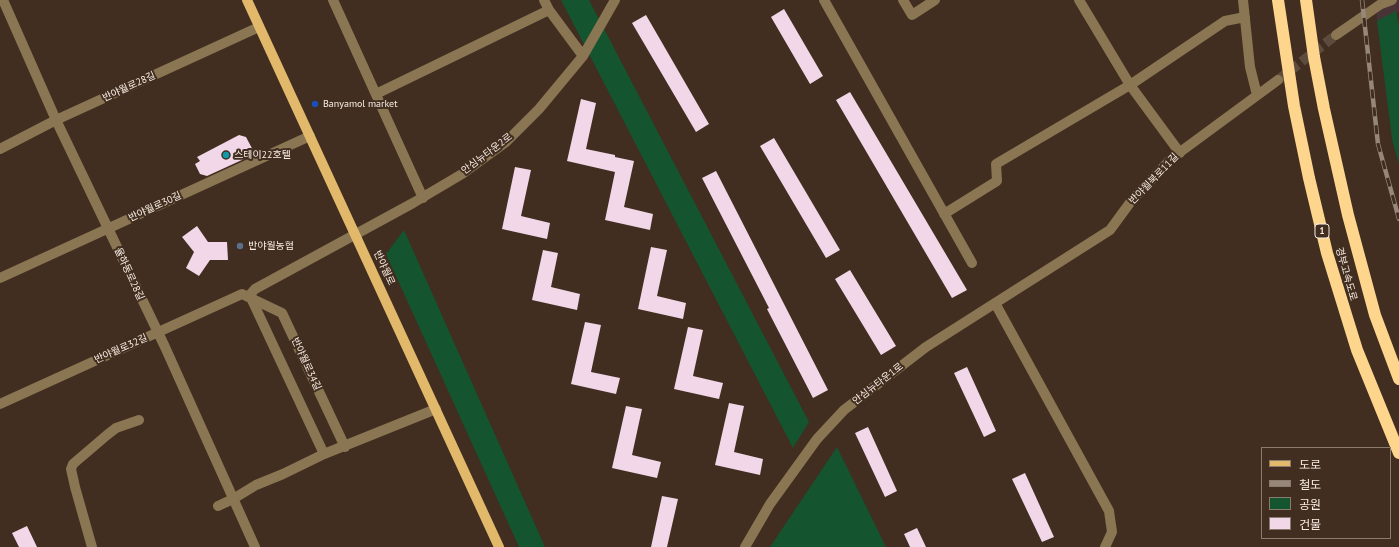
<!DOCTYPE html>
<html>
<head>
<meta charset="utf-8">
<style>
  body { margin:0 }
  #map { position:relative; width:1399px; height:547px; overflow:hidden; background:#412e20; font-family:"PT Sans","Noto Sans KR",sans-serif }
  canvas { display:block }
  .legend { position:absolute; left:1261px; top:447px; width:130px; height:92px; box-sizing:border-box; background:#412e20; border:1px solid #8b7a6e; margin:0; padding:5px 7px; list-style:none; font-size:12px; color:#faede4 }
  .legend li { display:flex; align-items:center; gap:8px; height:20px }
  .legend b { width:20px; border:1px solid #8b7a6e }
</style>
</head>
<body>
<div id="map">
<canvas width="1399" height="547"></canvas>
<ul class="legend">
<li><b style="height:5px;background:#e2b96b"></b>도로</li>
<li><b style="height:5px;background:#97877b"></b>철도</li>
<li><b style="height:11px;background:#14542e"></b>공원</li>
<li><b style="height:11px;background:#f1d7e8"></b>건물</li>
</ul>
</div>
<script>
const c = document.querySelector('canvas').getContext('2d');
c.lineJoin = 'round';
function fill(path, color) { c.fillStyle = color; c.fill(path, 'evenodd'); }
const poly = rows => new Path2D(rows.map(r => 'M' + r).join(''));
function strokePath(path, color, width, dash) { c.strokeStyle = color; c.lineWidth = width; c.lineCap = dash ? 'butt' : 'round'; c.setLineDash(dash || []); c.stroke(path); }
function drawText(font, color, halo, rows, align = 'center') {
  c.font = font + ' "PT Sans","Noto Sans KR",sans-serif'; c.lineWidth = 4; c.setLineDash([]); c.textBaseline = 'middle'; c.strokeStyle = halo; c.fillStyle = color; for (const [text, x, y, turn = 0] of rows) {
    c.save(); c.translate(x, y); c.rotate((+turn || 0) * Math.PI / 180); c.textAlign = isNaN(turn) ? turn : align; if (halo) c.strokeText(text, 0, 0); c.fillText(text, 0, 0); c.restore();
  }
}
fill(poly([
  [1376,0,1399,0,1399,12,1377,21]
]), '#483437');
fill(poly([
  [561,0,589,0,809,422,793,448],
  [1396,11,1399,26,1399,165,1392,139,1377,21],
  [404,230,545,547,519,547,386,254],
  [837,447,886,547,770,547]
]), '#14542e');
fill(poly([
  [784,9,823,76,810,84,771,17],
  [646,15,709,124,696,132,632,23],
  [850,92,967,290,952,298,836,100],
  [581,99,596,103,586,149,615,155,615,157,634,161,624,207,653,214,650,230,605,220,615,172,567,161],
  [239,135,246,137,255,154,207,176,200,174,195,164,200,161,197,157],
  [774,138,840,250,826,258,760,146],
  [515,167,531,170,521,216,550,223,547,239,502,229],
  [716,171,828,390,813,398,767,309,769,308,702,178],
  [197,226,208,242,227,242,228,260,210,260,199,276,186,268,194,252,182,237],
  [651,247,667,250,657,296,686,303,683,319,638,309],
  [543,250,558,253,551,287,580,294,577,310,532,300],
  [850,270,896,346,881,355,835,279],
  [585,322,601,325,591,372,620,378,616,394,571,384],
  [688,327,703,330,693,376,723,383,719,399,674,389],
  [967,367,996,431,984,437,954,373],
  [729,403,744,406,734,452,763,459,760,475,715,465],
  [626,406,642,409,632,455,661,462,657,478,612,468],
  [868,427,897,491,885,497,855,433],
  [1025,473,1054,537,1042,542,1012,479],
  [662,496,678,499,667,547,651,547],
  [27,526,37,547,19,547,12,533],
  [917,528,926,547,910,547,904,534]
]), '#f1d7e8');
strokePath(poly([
  [1278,80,1336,35]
]), '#5d4b3d', 10, [10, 5]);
strokePath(poly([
  [3,0,56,120,165,347,255,547],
  [333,0,423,198],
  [544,0,549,10,583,56],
  [824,0,972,263],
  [903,0,912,15,935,0],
  [1079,0,1130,85,1180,153],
  [1243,0,1250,67,1257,95],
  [1336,35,1381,4,1392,0],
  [376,94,549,10],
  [0,149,56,120,259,27],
  [944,214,997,181,996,164,1130,85,1225,21,1245,17],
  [0,278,310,136],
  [248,297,255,289,413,203,462,174,506,142,539,109,583,56,615,0],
  [251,298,324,454],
  [995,303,1109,511,1112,532,1105,547],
  [0,404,242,294,282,313,345,447],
  [218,506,233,499,256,485,283,474,324,454,436,409],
  [92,547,75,487,71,469,73,464,107,435,116,428,139,420],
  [745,547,770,504,817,439,844,410,926,347,1110,230,1132,200,1172,158,1278,80]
]), '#8a7652', 10);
strokePath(poly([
  [247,0,499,547]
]), '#e2b96b', 10);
strokePath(poly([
  [1278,0,1294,106,1309,178,1327,253,1357,350,1399,453],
  [1306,0,1314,57,1324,109,1348,215,1375,315,1399,379]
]), '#fdd58c', 12);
const rail = poly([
  [1362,0,1378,144,1399,219]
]);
strokePath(rail, '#97877b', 4.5);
strokePath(rail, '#412e20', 3, [9]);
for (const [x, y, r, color] of [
  [315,104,4,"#1a4fb4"],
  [226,155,4,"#0f9aa8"],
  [240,246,4,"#5c6f8a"]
]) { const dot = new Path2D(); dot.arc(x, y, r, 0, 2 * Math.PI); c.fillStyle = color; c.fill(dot); strokePath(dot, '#412e20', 1.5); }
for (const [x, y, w] of [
  [1322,231,14]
]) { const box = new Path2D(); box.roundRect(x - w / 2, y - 7, w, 14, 3); c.fillStyle = '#412e20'; c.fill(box); strokePath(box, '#faede4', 1); }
drawText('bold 9px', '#faede4', null, [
  ["1",1322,231]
]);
drawText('10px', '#faede4', '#412e20', [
  ["반야월로28길",129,87,-25],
  ["안심뉴타운2로",487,154,-37],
  ["반야월북로11길",1154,179,-46],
  ["반야월로30길",155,207,-25],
  ["반야월로",384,268,65],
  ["율하동로28길",129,274,65],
  ["경부고속도로",1346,274,74],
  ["반야월로32길",121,349,-24],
  ["반야월로34길",306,364,65],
  ["안심뉴타운1로",878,384,-38]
]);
drawText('10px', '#faede4', '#412e20', [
  ["Banyamol market",323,104],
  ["스테이22호텔",234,155],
  ["반야월농협",248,246]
], 'left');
</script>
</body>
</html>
